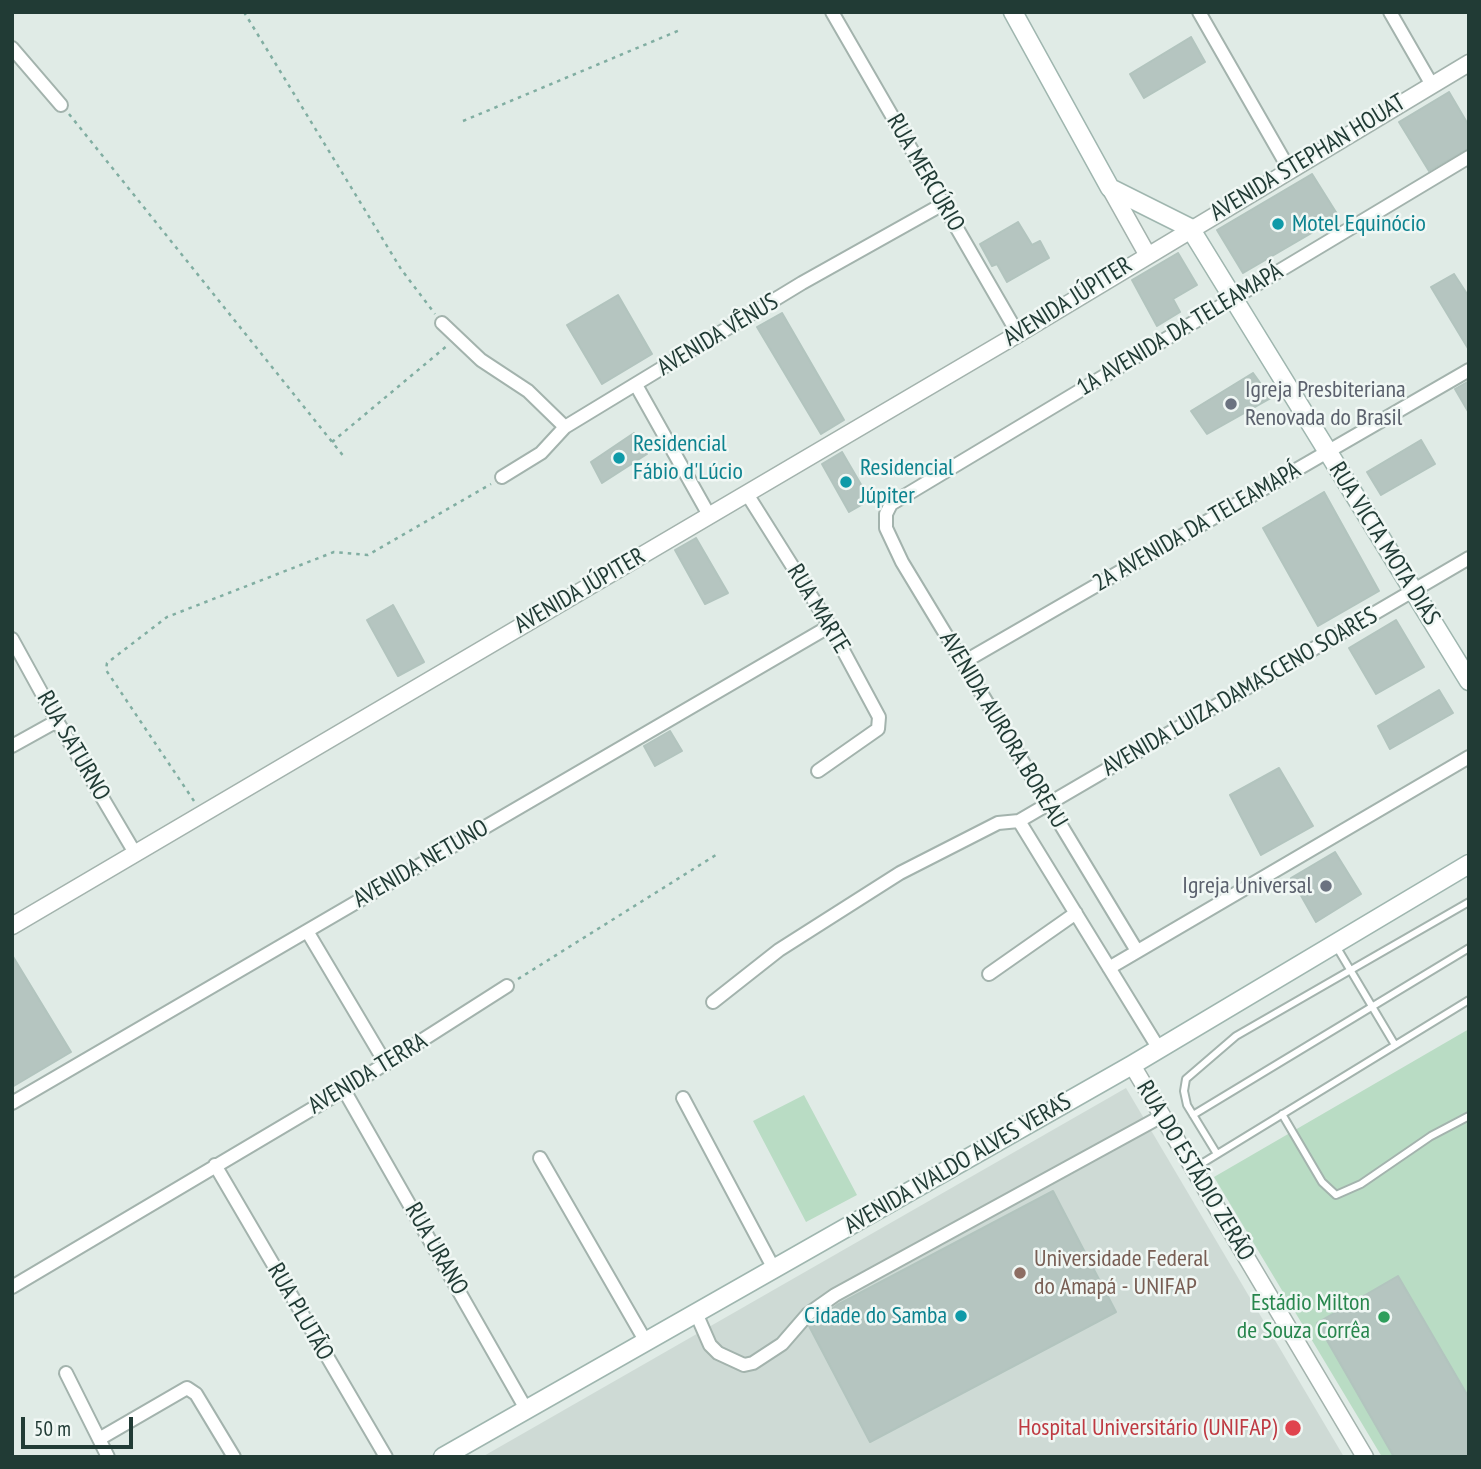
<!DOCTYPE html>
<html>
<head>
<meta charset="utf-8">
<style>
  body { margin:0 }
  #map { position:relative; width:1481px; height:1469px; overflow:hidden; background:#e0ebe6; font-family:"PT Sans Narrow",sans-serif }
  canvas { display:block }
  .frame { position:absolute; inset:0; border:14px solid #213b35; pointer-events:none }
  .scale { position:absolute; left:21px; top:1417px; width:112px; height:32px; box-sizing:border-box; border:4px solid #213b35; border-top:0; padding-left:9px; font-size:21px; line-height:24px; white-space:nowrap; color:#213b35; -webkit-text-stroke:5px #f0f7f4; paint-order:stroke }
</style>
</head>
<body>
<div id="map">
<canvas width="1481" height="1469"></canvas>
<div class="frame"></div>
<div class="scale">50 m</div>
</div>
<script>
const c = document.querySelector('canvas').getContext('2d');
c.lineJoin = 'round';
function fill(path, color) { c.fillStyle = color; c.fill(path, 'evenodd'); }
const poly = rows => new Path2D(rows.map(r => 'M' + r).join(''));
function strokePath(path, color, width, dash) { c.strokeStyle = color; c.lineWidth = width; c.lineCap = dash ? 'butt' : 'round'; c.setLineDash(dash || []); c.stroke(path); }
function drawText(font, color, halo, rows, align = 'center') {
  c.font = font + ' "PT Sans Narrow",sans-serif'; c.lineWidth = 5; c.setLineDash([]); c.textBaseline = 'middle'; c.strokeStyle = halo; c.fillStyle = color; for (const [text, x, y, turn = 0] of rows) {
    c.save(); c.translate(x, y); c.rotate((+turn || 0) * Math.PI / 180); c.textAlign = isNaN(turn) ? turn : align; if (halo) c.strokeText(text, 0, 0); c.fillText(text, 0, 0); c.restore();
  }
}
fill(poly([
  [1126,1088,1344,1457,482,1457]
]), '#cedad5');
fill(poly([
  [1469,1029,1469,1457,1382,1457,1214,1177],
  [804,1095,857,1195,806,1222,753,1121]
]), '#b9dcc4');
const building = poly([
  [1191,37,1205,62,1144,98,1130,74,1191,37],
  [1449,92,1469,126,1469,148,1429,171,1399,122,1449,92],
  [1312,174,1339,217,1243,273,1217,230,1312,174],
  [1018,222,1032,245,1040,241,1049,258,1007,282,997,264,992,266,980,244,1018,222],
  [1178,253,1197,285,1173,299,1180,312,1157,326,1132,280,1178,253],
  [1454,274,1469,297,1469,350,1431,287,1454,274],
  [618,295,652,354,602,384,567,325,618,295],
  [782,313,844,420,821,434,757,327,782,313],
  [1253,373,1271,398,1207,434,1191,411,1253,373],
  [1469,381,1469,413,1455,389,1469,381],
  [634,433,647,454,602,483,591,462,634,433],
  [1421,440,1435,464,1381,495,1367,472,1421,440],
  [842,452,870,500,849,512,822,464,842,452],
  [1324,492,1379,591,1318,626,1263,528,1324,492],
  [696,538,728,593,705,604,675,550,696,538],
  [393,605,424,662,398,676,367,620,393,605],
  [1396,620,1424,667,1376,694,1349,648,1396,620],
  [1439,690,1453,713,1390,749,1378,726,1439,690],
  [670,731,682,751,655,766,644,746,670,731],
  [1279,768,1313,826,1261,855,1230,795,1279,768],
  [1335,852,1361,894,1316,922,1291,878,1335,852],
  [12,955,71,1052,12,1087,12,955],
  [1053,1191,1116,1312,870,1442,809,1326,837,1305,1053,1191],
  [1398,1276,1469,1398,1469,1457,1394,1457,1317,1323,1398,1276]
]);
fill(building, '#b5c5c0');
strokePath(building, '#b2c4be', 2);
const service = poly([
  [1336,946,1395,1045],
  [1282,1114,1322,1182,1336,1195,1361,1184,1431,1136,1469,1116],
  [1193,1115,1469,948],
  [1217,1154,1187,1105,1184,1091,1186,1079,1236,1036,1469,902],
  [1193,1169,1469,1000]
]);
const minor = poly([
  [832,12,1018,334],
  [1199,12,1289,169],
  [1390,12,1432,85],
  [12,48,61,105],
  [442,323,481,360,528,391,565,427],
  [636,385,709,515],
  [502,477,541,453,565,427,802,283,943,204],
  [747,494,830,626,879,717,878,729,818,771],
  [12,639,57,721,135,853],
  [962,663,1469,370],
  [12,746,57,721],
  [1019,821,1159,1049],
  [307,931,386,1064],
  [1137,951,902,562,886,528,886,514,891,504,1469,157],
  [1109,968,1469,757],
  [989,974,1076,913],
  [713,1002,779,950,900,873,998,823,1019,821,1469,558],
  [344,1090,526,1409],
  [683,1098,774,1269],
  [12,1103,830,626],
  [540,1158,646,1342],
  [215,1165,386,1457],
  [12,1287,344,1090,507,986],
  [696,1313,710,1345,718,1353,744,1365,753,1363,782,1344,808,1314,835,1295,1162,1116],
  [66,1373,108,1457],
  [99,1439,187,1388,196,1394,234,1457]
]);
const tertiary = poly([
  [1110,188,1147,254],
  [12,926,1018,334,1469,63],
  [1132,1065,1365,1457]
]);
const secondary = poly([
  [1013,12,1110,188,1190,228,1469,681],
  [443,1457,1132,1065,1469,864]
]);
strokePath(service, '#a3b3ad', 10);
strokePath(minor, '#a3b3ad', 16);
strokePath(tertiary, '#a3b3ad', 19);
strokePath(secondary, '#9fb6af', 21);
strokePath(poly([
  [244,12,401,269,435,314],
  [69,114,345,458],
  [463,121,680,30],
  [332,442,448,345],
  [194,801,106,670,107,663,167,617,334,552,368,555,491,484],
  [518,979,719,853]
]), '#81aea2', 2.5, [3.5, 5]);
strokePath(service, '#fff', 6);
strokePath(minor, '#fff', 12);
strokePath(tertiary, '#fff', 16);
strokePath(secondary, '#fff', 18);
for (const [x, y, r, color] of [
  [1278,224,7,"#0f9aa8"],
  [1231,404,7,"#6b7280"],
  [619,458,7,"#0f9aa8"],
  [846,482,7,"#0f9aa8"],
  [1326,886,7,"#6b7280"],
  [1020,1273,7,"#8d6e63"],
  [961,1316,7,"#0f9aa8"],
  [1384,1317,7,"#2e9e5b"],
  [1293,1428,9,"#e0444e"]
]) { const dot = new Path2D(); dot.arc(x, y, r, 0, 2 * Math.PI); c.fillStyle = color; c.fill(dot); strokePath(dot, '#f0f7f4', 2.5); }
drawText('24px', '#213b35', '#f0f7f4', [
  ["AVENIDA STEPHAN HOUAT",1308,158,-31],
  ["RUA MERCÚRIO",925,173,60],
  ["AVENIDA JÚPITER",1068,302,-32],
  ["1A AVENIDA DA TELEAMAPÁ",1180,330,-31],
  ["AVENIDA VÊNUS",718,335,-31],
  ["2A AVENIDA DA TELEAMAPÁ",1197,527,-30],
  ["RUA VICTA MOTA DIAS",1384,544,58],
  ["AVENIDA JÚPITER",580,591,-30],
  ["RUA MARTE",818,609,59],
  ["AVENIDA LUIZA DAMASCENO SOARES",1240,692,-30],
  ["AVENIDA AURORA BOREAU",1003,730,59],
  ["RUA SATURNO",73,746,60],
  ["AVENIDA NETUNO",421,864,-30],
  ["AVENIDA TERRA",368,1074,-31],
  ["AVENIDA IVALDO ALVES VERAS",958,1164,-30],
  ["RUA DO ESTÁDIO ZERÃO",1195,1171,59],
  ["RUA URANO",436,1249,60],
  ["RUA PLUTÃO",300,1312,60]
]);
drawText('24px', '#0d838f', '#f0f7f4', [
  ["Motel Equinócio",1292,224],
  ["Residencial",633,444],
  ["Fábio d'Lúcio",633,472],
  ["Residencial",860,468],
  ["Júpiter",860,496],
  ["Cidade do Samba",947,1316,"right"]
], 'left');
drawText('24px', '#5b616d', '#f0f7f4', [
  ["Igreja Presbiteriana",1245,390],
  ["Renovada do Brasil",1245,418],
  ["Igreja Universal",1312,886,"right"]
], 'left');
drawText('24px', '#785e54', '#f0f7f4', [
  ["Universidade Federal",1034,1259],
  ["do Amapá - UNIFAP",1034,1287]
], 'left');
drawText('24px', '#27864d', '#f0f7f4', [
  ["Estádio Milton",1370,1303],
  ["de Souza Corrêa",1370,1331]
], 'right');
drawText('24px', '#be3a42', '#f0f7f4', [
  ["Hospital Universitário (UNIFAP)",1277,1428]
], 'right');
</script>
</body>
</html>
